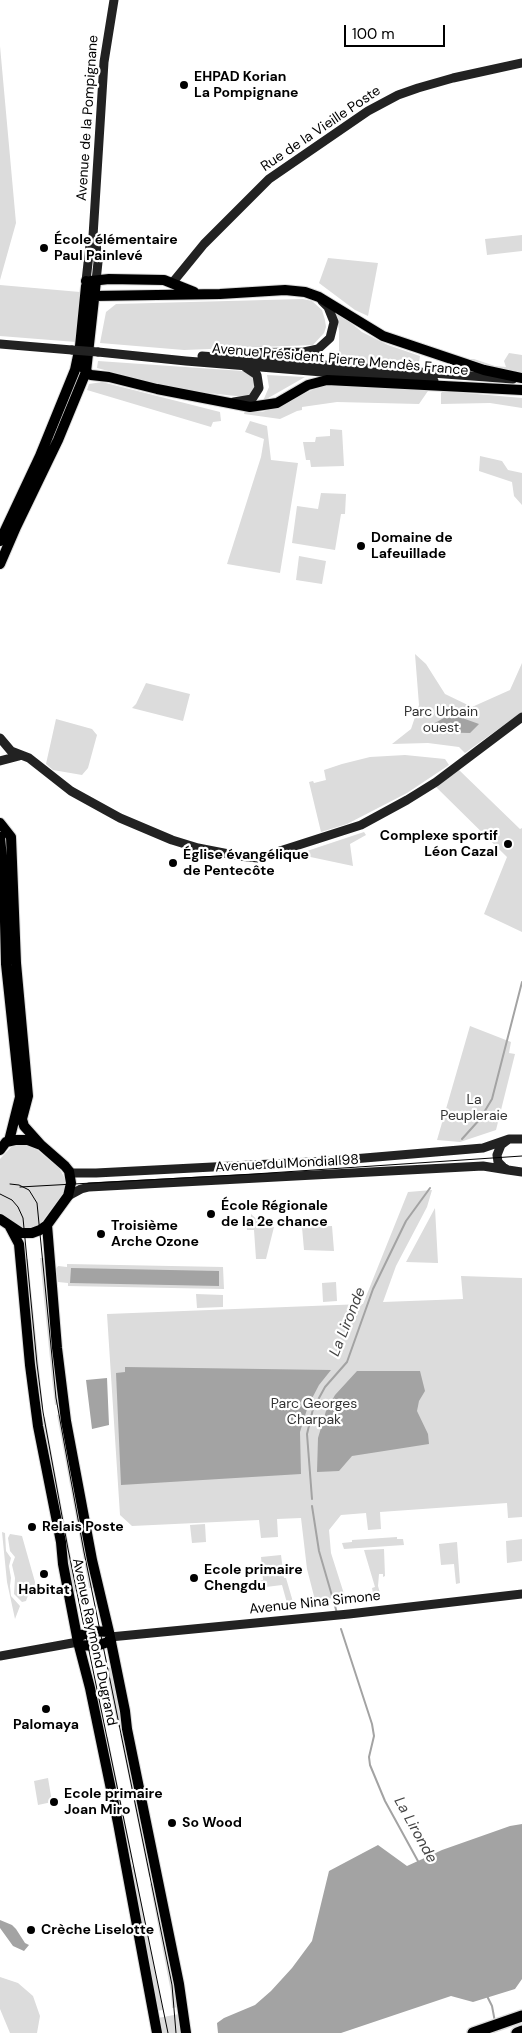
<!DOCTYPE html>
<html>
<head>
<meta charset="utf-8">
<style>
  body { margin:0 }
  #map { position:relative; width:522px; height:2033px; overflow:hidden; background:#fff; font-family:"DM Sans",sans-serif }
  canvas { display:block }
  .scale { position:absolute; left:344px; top:25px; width:101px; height:22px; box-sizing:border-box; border:2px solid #000; border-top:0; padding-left:6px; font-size:15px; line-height:18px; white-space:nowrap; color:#000; -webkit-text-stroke:4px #fff; paint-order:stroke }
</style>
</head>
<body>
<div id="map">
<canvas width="522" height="2033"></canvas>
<div class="scale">100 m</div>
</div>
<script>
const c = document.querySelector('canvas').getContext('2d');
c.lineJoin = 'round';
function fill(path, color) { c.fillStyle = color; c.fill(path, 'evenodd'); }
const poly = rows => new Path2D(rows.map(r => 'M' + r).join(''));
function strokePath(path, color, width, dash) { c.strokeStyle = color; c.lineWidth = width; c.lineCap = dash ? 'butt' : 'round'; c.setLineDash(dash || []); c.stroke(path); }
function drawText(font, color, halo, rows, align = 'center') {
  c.font = font + ' "DM Sans",sans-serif'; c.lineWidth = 4.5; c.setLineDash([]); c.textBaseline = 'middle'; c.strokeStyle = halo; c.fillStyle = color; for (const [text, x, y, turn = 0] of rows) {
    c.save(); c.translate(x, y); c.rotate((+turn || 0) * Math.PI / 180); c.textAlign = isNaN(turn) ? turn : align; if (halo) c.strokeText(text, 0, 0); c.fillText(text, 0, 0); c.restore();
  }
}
fill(poly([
  [0,46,16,223,0,280],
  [522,235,522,251,487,255,485,239],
  [328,258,378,263,368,316,355,310,319,283],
  [0,285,80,292,76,342,0,336],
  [303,299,312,301,322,310,325,320,326,327,324,333,313,345,184,350,100,343,106,312,116,304],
  [330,306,362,332,388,345,420,356,418,369,332,362,339,355,339,331,338,324],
  [509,353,522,355,522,373,508,372,463,359,474,359,495,366,506,367,504,361],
  [98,361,243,371,253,377,256,387,250,395,245,397,181,390,97,368],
  [267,375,305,377,263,401,269,387],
  [102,382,220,412,221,421,213,422,211,427,87,390,89,384],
  [358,384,428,391,419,404,337,402,302,407,302,410,297,411,280,419,244,414,245,411,262,412,280,406,320,386],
  [443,391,522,398,522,408,490,403,441,404,441,393],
  [250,421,267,426,271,460,298,463,280,573,227,564,261,457,264,439,245,432],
  [330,429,342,430,344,466,311,467,310,460,306,460,303,442,315,442,316,437,330,436],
  [480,456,502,461,508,470,522,473,522,505,514,496,512,482,479,471],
  [321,493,346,494,345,514,341,514,335,550,292,543,297,506,318,509],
  [299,556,326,561,322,584,296,580],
  [415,654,426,664,445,694,472,707,510,690,522,663,522,712,465,753,459,747,428,743,392,744,411,729,419,705],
  [146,683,190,694,183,721,132,708,136,704],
  [56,719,92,729,97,735,88,768,82,775,53,770,46,764],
  [405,755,445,759,449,765,407,793,347,824,321,832,309,782,313,781,314,783,326,780,324,770,342,764,370,757],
  [459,770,520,829,522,828,522,932,484,914,507,857,436,787],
  [364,832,366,835,350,844,353,866,301,855,301,853],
  [470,1026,511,1042,509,1053,515,1054,496,1130,460,1142,437,1140],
  [21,1143,35,1148,60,1169,66,1181,64,1192,41,1223,33,1228,22,1228,14,1225,0,1213,0,1159,13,1145],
  [432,1190,427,1207,396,1266,383,1302,463,1299,461,1276,522,1278,522,1517,508,1518,507,1503,380,1512,381,1529,368,1530,366,1513,341,1515,329,1530,331,1553,345,1597,315,1600,307,1569,301,1518,277,1519,278,1537,261,1538,259,1520,132,1526,120,1515,107,1314,363,1304,408,1192],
  [435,1208,438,1263,406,1262],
  [251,1214,266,1228,274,1227,266,1259,256,1259,254,1230,247,1230,246,1218,251,1218],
  [332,1226,334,1251,304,1250,302,1227],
  [40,1258,45,1258,60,1404,55,1405,52,1379],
  [28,1259,43,1407,38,1408,23,1260],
  [67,1264,223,1267,224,1289,68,1286,68,1283,58,1282,56,1269,58,1266,67,1267],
  [336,1282,337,1301,323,1302,322,1283],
  [196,1294,223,1295,223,1307,197,1308],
  [61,1414,94,1588,89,1588,57,1415],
  [45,1417,77,1590,73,1593,40,1418],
  [205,1524,206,1542,192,1543,190,1525],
  [2,1532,5,1533,6,1551,11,1558,9,1566,11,1578,10,1586,11,1596,20,1606,15,1619,7,1582],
  [10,1534,22,1536,35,1582,34,1591,30,1590,26,1601,22,1602,14,1594,15,1578,12,1565,15,1557,10,1551,8,1538],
  [397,1537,397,1539,403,1539,404,1545,344,1549,342,1543,352,1542,352,1540],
  [522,1539,522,1561,507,1563,506,1541],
  [457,1542,460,1583,456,1584,454,1564,441,1565,439,1544],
  [384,1549,385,1576,383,1577,383,1574,379,1574,378,1586,380,1593,373,1593,372,1588,375,1587,364,1550],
  [281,1555,284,1578,286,1578,293,1602,287,1603,282,1585,266,1587,266,1590,259,1591,259,1581,263,1580,261,1557],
  [111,1667,123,1727,118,1727,106,1669],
  [125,1733,154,1876,149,1877,120,1734],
  [103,1737,108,1737,133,1860,128,1860],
  [48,1778,52,1802,38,1805,34,1781],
  [134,1866,156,1976,163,2010,157,2011,129,1867],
  [155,1883,178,2007,172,2008,171,1992,150,1884],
  [0,1977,18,1983,33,1996,40,2016,37,2033,10,2033,0,2009],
  [179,2014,180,2033,163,2033,158,2018]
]), '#dcdcdc');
fill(poly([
  [451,714,479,724,470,733,428,732,426,728],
  [71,1268,219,1271,219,1286,70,1283],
  [125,1367,331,1370,319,1385,308,1406,300,1432,301,1474,121,1485,116,1373,125,1372],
  [357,1371,420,1371,425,1391,419,1401,417,1411,428,1434,429,1444,352,1456,339,1471,317,1472,318,1438,326,1411,335,1395],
  [107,1378,109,1425,92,1429,86,1380],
  [522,1824,522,1979,515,1989,473,2002,451,1996,341,2033,218,2033,217,2023,224,2018,255,2005,271,1991,292,1968,312,1941,329,1871,378,1845,407,1866,442,1850,510,1826],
  [0,1920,12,1925,16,1929,25,1943,29,1945,24,1951,13,1946,0,1928]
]), '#a3a3a3');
strokePath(poly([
  [462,1139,480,1119,492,1099,522,982],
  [312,1499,307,1434,313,1409,325,1387,347,1362,373,1289,406,1221,430,1188],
  [312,1506,319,1551,337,1613],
  [341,1629,372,1724,374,1736,369,1757,370,1765,385,1801,419,1863],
  [487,1996,492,2006,495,2022]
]), '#a3a3a3', 2);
const primary = poly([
  [86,281,89,291,94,296,220,294,285,290,305,292,319,297,383,336,484,370,522,378],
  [91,281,109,279,164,280,194,292],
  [80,346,83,367,86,372,91,375,109,377,157,389,250,407,277,403,308,385,327,380,522,390],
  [0,541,40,456,75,370,80,346,86,286],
  [0,564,16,527,58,440,86,372,96,281],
  [0,823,11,837,16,963,28,1096,22,1119,24,1126,41,1145],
  [0,837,4,880,6,964,20,1097,9,1141],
  [0,1150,6,1142,15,1140,28,1140,41,1145,65,1166,69,1171,71,1183,68,1196,47,1225,40,1230,32,1233,21,1233,0,1219],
  [47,1225,57,1348,66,1421,92,1560,109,1632,125,1711,127,1729,179,1984,186,2033],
  [10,1227,19,1244,30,1365,38,1426,61,1542,63,1564,78,1642,90,1688,118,1823,157,2033],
  [77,1637,92,1631,109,1632],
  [79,1645,96,1646,111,1641]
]);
const highway = poly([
  [473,2033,522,2016],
  [517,2033,522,2031]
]);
strokePath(primary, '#dbdbdb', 12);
strokePath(highway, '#dbdbdb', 14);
strokePath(poly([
  [93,239,96,243,98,262,96,281],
  [86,281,90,245,93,236,104,62,114,0],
  [173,282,204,244,269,179,368,111,398,95,418,88,453,78,522,63],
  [0,344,72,350],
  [98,352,186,361,434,381],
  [222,353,304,352,318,349,330,338,334,322,328,307,322,301],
  [202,356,513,379],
  [234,402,252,399,259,388,257,375,245,367],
  [0,738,11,751,29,758,71,791,120,818,172,840,198,848,239,856,258,858,361,825,407,800,436,782,522,717],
  [0,761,19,756],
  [522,1139,509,1139,501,1145,497,1155,498,1162,503,1167,508,1170,522,1172],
  [69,1171,72,1173,96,1173,329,1161,483,1148,509,1139],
  [68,1196,81,1189,89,1187,483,1166,508,1170],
  [110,1637,349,1614,522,1594],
  [0,1656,78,1642]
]), '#222', 9);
strokePath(primary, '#000', 10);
strokePath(highway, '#000', 11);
strokePath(poly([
  [10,1184,19,1185,29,1190,37,1203,56,1398,84,1552,172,1985,176,2033],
  [20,1187,254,1174,522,1156],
  [0,1194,12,1200,18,1207,23,1218,37,1364,43,1412,68,1549,168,2033]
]), '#000', 1);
strokePath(poly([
  [72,350,98,352]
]), '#222', 9);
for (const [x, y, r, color] of [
  [184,85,5,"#000"],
  [44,248,5,"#000"],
  [361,546,5,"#000"],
  [508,844,5,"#000"],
  [173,863,5,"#000"],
  [211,1214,5,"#000"],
  [101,1234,5,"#000"],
  [32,1527,5,"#000"],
  [44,1574,5,"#000"],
  [194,1578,5,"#000"],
  [46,1709,5,"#000"],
  [54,1802,5,"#000"],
  [172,1823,5,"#000"],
  [31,1930,5,"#000"]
]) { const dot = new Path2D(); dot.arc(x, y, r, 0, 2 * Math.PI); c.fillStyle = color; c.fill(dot); strokePath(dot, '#fff', 2); }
drawText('bold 14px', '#000', '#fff', [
  ["EHPAD Korian",194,77],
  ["La Pompignane",194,93],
  ["École élémentaire",54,240],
  ["Paul Painlevé",54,256],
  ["Domaine de",371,538],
  ["Lafeuillade",371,554],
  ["Complexe sportif",498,836,"right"],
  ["Léon Cazal",498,852,"right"],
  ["Église évangélique",183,855],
  ["de Pentecôte",183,871],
  ["École Régionale",221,1206],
  ["de la 2e chance",221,1222],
  ["Troisième",111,1226],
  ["Arche Ozone",111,1242],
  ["Relais Poste",42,1527],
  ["Ecole primaire",204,1570],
  ["Chengdu",204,1586],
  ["Habitat",44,1590,"center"],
  ["Palomaya",46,1725,"center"],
  ["Ecole primaire",64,1794],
  ["Joan Miro",64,1810],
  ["So Wood",182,1823],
  ["Crèche Liselotte",41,1930]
], 'left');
drawText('14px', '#000', '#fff', [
  ["Avenue de la Pompignane",88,118,-86],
  ["Rue de la Vieille Poste",321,129,-34],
  ["Avenue Président Pierre Mendès France",340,360,5],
  ["Avenue du Mondial 98",287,1164,-3],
  ["Avenue Nina Simone",315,1603,-6],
  ["Avenue Raymond Dugrand",94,1642,78]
]);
drawText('14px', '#333', '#fff', [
  ["Parc Urbain",441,712],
  ["ouest",441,728],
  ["La",474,1100],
  ["Peupleraie",474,1116],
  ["Parc Georges",314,1404],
  ["Charpak",314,1420]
]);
drawText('italic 15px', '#444', '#fff', [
  ["La Lironde",348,1322,-68],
  ["La Lironde",415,1830,61]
]);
</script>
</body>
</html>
